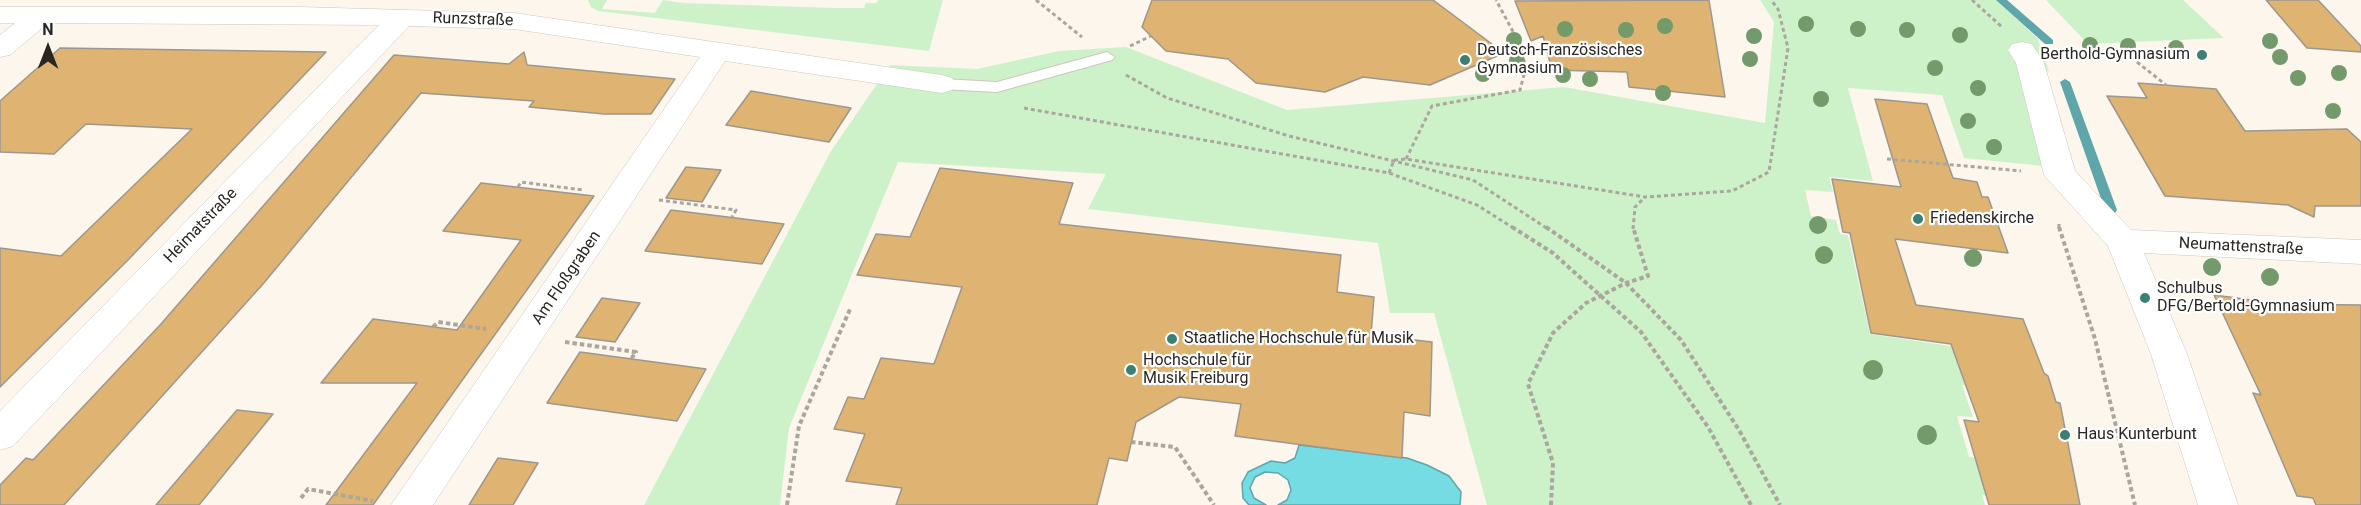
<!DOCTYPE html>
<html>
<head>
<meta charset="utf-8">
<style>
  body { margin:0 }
  #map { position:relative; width:2361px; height:505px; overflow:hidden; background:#fdf6ec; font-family:Roboto,sans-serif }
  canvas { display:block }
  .north { position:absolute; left:18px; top:18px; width:60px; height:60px; -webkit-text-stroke:4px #fff; paint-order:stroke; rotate:0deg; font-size:16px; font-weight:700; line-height:24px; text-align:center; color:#2a2723 }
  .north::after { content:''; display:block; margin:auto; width:21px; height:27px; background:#2a2723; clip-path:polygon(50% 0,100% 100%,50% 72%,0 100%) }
</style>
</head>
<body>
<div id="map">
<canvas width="2361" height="505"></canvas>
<div class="north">N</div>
</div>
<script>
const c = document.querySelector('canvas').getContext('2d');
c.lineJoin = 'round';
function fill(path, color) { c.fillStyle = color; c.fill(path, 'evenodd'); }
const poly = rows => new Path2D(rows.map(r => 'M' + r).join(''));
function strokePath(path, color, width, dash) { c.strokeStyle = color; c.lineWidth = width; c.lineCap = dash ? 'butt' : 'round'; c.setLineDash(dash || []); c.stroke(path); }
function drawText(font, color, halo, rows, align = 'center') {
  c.font = font + ' Roboto,sans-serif'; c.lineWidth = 4.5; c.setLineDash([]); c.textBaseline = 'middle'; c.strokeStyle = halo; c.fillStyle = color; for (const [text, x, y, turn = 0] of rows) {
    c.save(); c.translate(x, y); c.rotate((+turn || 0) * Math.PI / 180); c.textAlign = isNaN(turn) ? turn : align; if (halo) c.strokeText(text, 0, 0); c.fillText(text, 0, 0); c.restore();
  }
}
fill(poly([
  [588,0,607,0,602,9,655,13,663,0,683,3,834,8,864,8,866,3,876,3,878,0,943,0,929,51,598,11,591,7],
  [1760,0,1997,0,2038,39,2049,71,2024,71,2053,167,1964,158,1942,95,1848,88,1873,181,1829,177,1833,192,1805,190,1811,216,1836,220,1840,234,1848,235,1870,334,1977,350,1983,388,1962,385,1973,417,1957,416,1969,457,1985,458,1996,497,1982,495,1985,505,1487,505,1434,313,1390,313,1378,243,1088,209,1106,174,898,162,789,428,780,505,644,505,831,151,890,65,977,69,1059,51,1126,47,1287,110,1564,87,1765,123,1774,22],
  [2046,0,2183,0,2224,38,2088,44]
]), '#cdf2c9');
const water = poly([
  [1299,445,1407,458,1427,465,1449,476,1461,492,1460,505,1278,505,1287,500,1291,490,1288,480,1278,473,1265,472,1255,477,1250,488,1254,498,1266,505,1249,505,1243,498,1242,483,1248,472,1271,461,1285,463,1295,458,1299,445]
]);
fill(water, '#75dce3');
strokePath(water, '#5ea6a9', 1.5);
fill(poly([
  [1996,0,2007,0,2053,40,2053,44,2045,44,1996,0],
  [2065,79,2070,82,2117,210,2115,213,2111,214,2105,210,2060,82,2065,79]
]), '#5ea6a9');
const building = poly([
  [1152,0,1433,0,1504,53,1430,85,1363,77,1325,92,1256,83,1228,59,1166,51,1142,27,1152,0],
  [1709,0,1725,97,1629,87,1627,72,1552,70,1543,36,1531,41,1515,1,1709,0],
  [2266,0,2318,0,2361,46,2361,52,2307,48,2266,0],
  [60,48,326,52,128,260,0,387,0,248,61,256,192,129,86,124,54,154,0,152,0,101,60,48],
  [524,52,527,65,675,79,651,114,604,114,529,107,534,101,421,93,263,284,64,505,0,505,0,485,26,458,33,460,161,324,394,55,509,64,524,52],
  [2138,83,2216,89,2245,131,2347,129,2361,142,2361,206,2315,206,2314,217,2288,205,2165,196,2107,96,2147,98,2138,83],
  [751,91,803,100,851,108,829,142,726,125,751,91],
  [1875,99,1927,104,1953,178,1977,182,1982,197,1988,197,2008,253,1895,239,1916,305,2023,319,2044,373,2048,376,2056,402,2060,403,2080,505,1989,505,1964,420,1979,422,1951,344,1871,333,1850,233,1843,232,1832,179,1901,187,1875,99],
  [686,167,721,170,702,202,666,198,686,167],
  [940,168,1073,183,1059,224,1341,255,1337,292,1374,297,1371,335,1432,342,1430,416,1404,412,1402,458,1235,436,1241,404,1179,397,1136,422,1127,461,1109,458,1097,505,896,505,902,488,846,481,865,434,834,429,848,397,864,399,881,358,934,364,962,287,857,275,876,234,910,237,940,168],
  [481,183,594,196,373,505,326,505,417,383,321,383,373,319,457,330,521,240,443,231,481,183],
  [671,210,784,224,762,264,645,251,671,210],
  [2214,295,2281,304,2361,305,2361,505,2316,505,2313,498,2297,496,2253,393,2261,395,2214,295],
  [602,298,640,303,615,342,576,337,602,298],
  [580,352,706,369,677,421,547,403,580,352],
  [237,410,273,414,199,505,156,505,237,410],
  [498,458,538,463,513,505,469,505,498,458]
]);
fill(building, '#dfb473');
strokePath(building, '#9d978e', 1.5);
const lane = poly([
  [1107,52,1115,57,1112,60,997,92,942,89,934,84,942,79,997,82,1107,52]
]);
const street = poly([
  [0,7,299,7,514,13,942,75,952,78,956,84,952,90,942,93,725,61,433,505,391,505,700,57,514,29,409,26,13,446,0,450,0,411,379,25,48,23,10,55,0,57,0,35,15,23,0,23,0,7],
  [2022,42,2032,44,2044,63,2075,171,2131,230,2361,240,2361,264,2144,253,2187,354,2238,505,2198,505,2151,354,2108,246,2044,175,2016,63,2008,50,2012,44,2022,42]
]);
strokePath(lane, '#cdc7be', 2);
strokePath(street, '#cdc7be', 1);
strokePath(poly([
  [1036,0,1082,37],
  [1972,0,2002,27],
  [1130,46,1151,36],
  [2137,62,2166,85],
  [1126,75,1167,98,1289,136,1473,180,1548,229],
  [1024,108,1389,173,1477,205,1515,229],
  [1406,159,1432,106,1520,90,1525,71,1523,50,1496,0],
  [1887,159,2021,171],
  [1389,173,1394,160,1406,159,1645,197,1732,191,1769,172,1788,48,1778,9,1771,0],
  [518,187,521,182,583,190],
  [659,200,736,210,732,217],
  [2059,224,2059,229],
  [1633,229,1635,207,1645,197]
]), '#aba69e', 3, [4, 3]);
strokePath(poly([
  [1512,227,1553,253,1641,332,1708,427,1751,505],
  [1546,227,1626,283,1681,340,1739,430,1780,505],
  [2059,227,2095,339,2135,505],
  [433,327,438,322,486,329],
  [565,342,636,352,631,359],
  [1131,442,1175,447,1214,505],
  [301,498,308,489,373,501],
  [787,505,799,426,851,307],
  [1551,505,1553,463,1528,384,1553,333,1586,303,1626,283,1648,276,1633,227]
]), '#aba69e', 4, [4.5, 3]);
fill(lane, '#fff');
fill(street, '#fff');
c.fillStyle = '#729a6a';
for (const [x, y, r] of [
  [1806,24,8],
  [1665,26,8],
  [1565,29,8],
  [1858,29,8],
  [1626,30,8],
  [1907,30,8],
  [1960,35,8],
  [1754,36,8],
  [1514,40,8],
  [2270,41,8],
  [2090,45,8],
  [2128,46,8],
  [2176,48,8],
  [2280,57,8],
  [1750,59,8],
  [1517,61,8],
  [1935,68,8],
  [2339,73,8],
  [1483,74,8],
  [1563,75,8],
  [2298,78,8],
  [1590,79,8],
  [1978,88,8],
  [1663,93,8],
  [1821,99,8],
  [2333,111,8],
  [1968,121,8],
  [1994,147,8],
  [1818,225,9],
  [1824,255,9],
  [1973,258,9],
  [2212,267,9],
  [2270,277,9],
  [1873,370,10],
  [1927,435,10]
]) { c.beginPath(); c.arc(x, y, r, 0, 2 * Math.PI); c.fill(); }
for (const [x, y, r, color] of [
  [2202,55,6,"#3c8073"],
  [1465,60,6,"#3c8073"],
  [1918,219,6,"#3c8073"],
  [2145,298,6,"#3c8073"],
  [1172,339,6,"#3c8073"],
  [1131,370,6,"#3c8073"],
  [2065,435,6,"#3c8073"]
]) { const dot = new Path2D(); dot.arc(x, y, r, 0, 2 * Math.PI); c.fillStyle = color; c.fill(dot); strokePath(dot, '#fff', 2); }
drawText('16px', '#2a2723', '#fff', [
  ["Runzstraße",473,20,2],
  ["Heimatstraße",201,226,-46],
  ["Neumattenstraße",2241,247,3],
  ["Am Floßgraben",567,278,-56]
]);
drawText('16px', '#2a2723', '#fff', [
  ["Deutsch-Französisches",1477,51],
  ["Gymnasium",1477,69],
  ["Berthold-Gymnasium",2190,55,"right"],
  ["Friedenskirche",1930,219],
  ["Schulbus",2157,289],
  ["DFG/Bertold-Gymnasium",2157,307],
  ["Staatliche Hochschule für Musik",1184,339],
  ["Hochschule für",1143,361],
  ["Musik Freiburg",1143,379],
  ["Haus Kunterbunt",2077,435]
], 'left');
</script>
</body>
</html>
